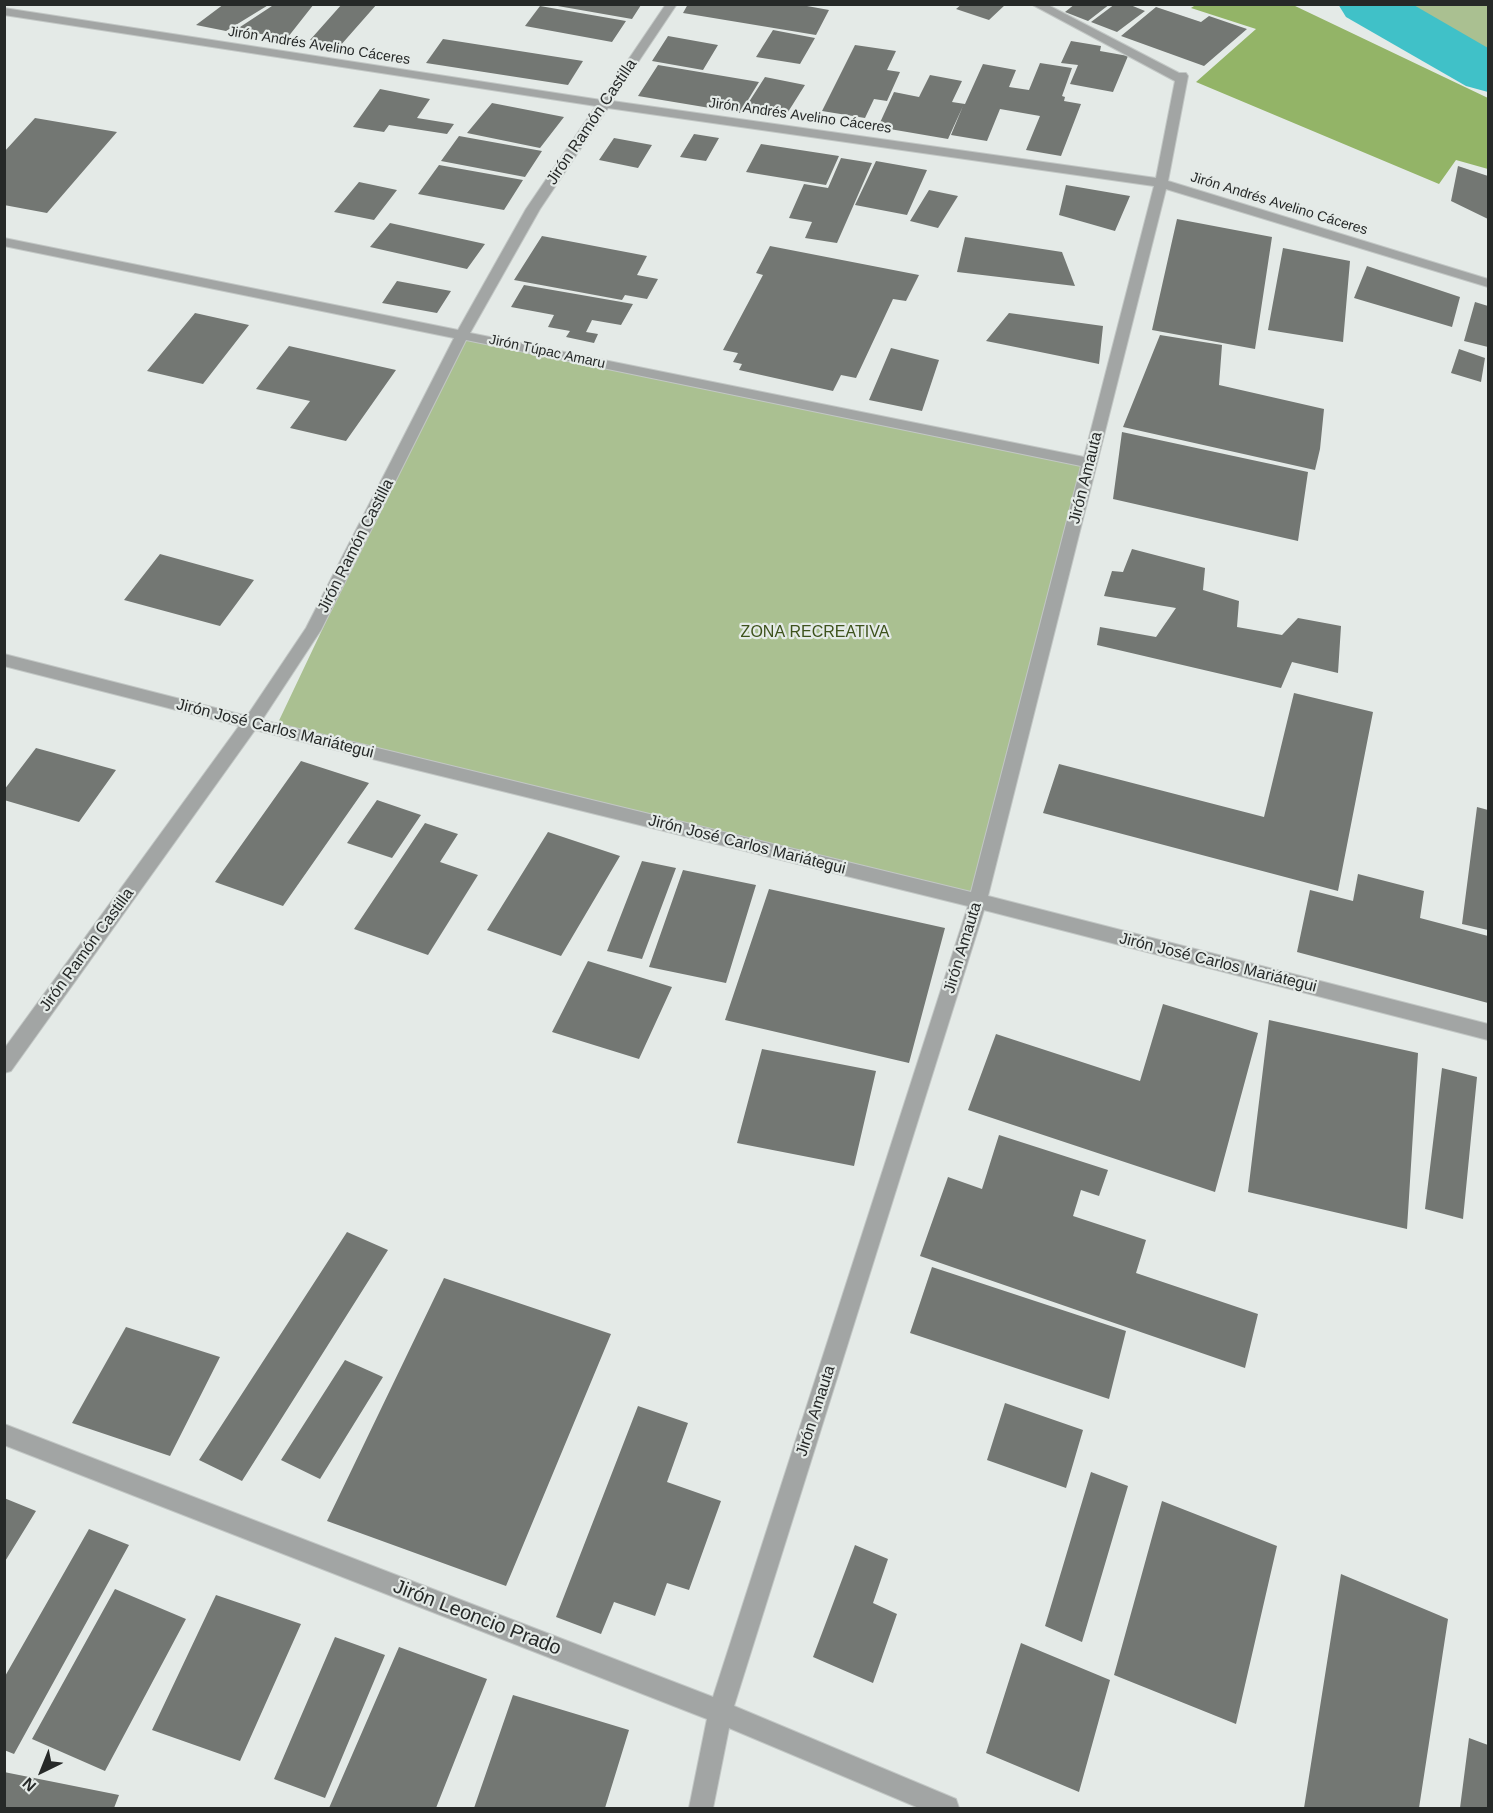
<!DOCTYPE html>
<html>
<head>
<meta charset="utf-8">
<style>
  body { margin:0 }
  #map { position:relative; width:1493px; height:1813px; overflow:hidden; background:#e4eae7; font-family:Arial,sans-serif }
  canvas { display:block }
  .frame { position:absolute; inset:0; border:6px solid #262928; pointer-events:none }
  .north { position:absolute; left:12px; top:1741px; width:60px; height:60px; -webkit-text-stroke:4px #e4eae7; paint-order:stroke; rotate:223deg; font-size:16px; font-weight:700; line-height:24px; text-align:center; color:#262928 }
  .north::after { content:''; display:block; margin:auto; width:21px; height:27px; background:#262928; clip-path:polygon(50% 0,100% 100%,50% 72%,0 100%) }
</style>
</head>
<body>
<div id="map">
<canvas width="1493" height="1813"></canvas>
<div class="frame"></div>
<div class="north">N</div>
</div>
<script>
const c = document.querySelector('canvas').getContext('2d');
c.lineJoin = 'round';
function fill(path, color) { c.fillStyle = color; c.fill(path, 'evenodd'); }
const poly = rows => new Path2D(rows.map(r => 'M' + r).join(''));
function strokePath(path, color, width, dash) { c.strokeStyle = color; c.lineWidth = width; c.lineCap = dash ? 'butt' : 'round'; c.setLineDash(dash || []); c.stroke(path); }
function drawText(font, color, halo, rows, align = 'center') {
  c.font = font + ' Arial,sans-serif'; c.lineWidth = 4.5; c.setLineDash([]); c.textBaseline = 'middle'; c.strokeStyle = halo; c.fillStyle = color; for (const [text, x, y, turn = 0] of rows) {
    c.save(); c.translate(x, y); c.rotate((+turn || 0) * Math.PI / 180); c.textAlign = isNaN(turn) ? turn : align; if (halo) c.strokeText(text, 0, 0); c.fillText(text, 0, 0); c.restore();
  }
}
fill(poly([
  [1380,5,1488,5,1488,60],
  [462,335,1090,463,978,901,275,729]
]), '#aac091');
fill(poly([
  [1197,4,1293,5,1488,98,1488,169,1456,160,1439,184,1196,82,1256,29,1191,8]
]), '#93b467');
fill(poly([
  [1338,4,1412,4,1488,48,1488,92,1466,86,1346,17,1338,4]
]), '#40c1c8');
fill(poly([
  [224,4,270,4,226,31,196,25],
  [275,4,314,4,288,37,234,31],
  [342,4,377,4,340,46,310,40],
  [688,4,796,4,829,10,816,35,683,13],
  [962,4,1006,4,989,20,956,9],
  [1075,4,1110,4,1088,21,1065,12],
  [1115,4,1128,4,1145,11,1117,32,1091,22],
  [552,5,641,5,632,19],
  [540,6,626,21,612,42,525,26],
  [1156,7,1201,22,1209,16,1247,29,1204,66,1121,36],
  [773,30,815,38,800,64,756,57],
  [668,36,718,45,703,70,652,61],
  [443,39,583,61,568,85,426,63],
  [1071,41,1101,46,1100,51,1128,56,1113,92,1070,84,1078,65,1061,63],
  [855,45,896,51,887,70,900,72,887,101,874,99,865,118,822,111],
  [1040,63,1072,68,1062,96,1065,97,1064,101,1081,104,1061,156,1026,150,1040,116,1000,109,987,141,951,135,963,106,948,139,878,127,894,92,919,97,930,75,962,81,952,102,965,104,983,64,1016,70,1009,87,1029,90],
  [658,65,759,82,740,113,638,96],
  [765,77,805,85,788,112,747,105],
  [380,89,430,99,417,118,454,124,447,134,389,125,384,132,353,127],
  [492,103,564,117,540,148,467,133],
  [35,118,117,132,47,213,4,205,4,152],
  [694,134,719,138,706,161,680,157],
  [459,136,542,151,525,177,441,161],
  [614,138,652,145,638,168,599,160],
  [761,144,839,156,826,185,746,172],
  [841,158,872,163,837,243,805,238,812,222,789,218,804,184,828,188],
  [876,161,927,170,907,215,855,205],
  [439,165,523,180,504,210,418,194],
  [1458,166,1488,176,1488,219,1451,201],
  [359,182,397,190,374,220,334,212],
  [1066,185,1130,196,1115,231,1059,215],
  [929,190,958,196,938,228,910,221],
  [1177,219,1272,237,1255,349,1152,330],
  [390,223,485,244,467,269,370,247],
  [542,236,647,256,637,275,658,279,647,299,625,295,622,300,514,280],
  [965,237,1062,252,1075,286,957,272],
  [770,246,919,275,906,301,893,299,856,378,841,375,833,391,739,370,742,364,733,362,738,353,723,350,763,275,756,273],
  [1283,248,1350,261,1343,342,1268,330],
  [1367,266,1460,297,1452,327,1354,298],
  [397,281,451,291,437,313,382,303],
  [524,285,633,304,621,325,592,320,586,332,598,334,594,343,566,337,570,331,548,327,554,315,511,307],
  [1475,302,1488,306,1488,347,1464,341],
  [195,313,249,325,203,384,147,371],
  [1009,313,1103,326,1099,364,986,341],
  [1160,335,1222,345,1219,385,1324,409,1320,449,1315,470,1123,427],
  [289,346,396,370,346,441,290,428,310,401,256,389],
  [891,348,939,360,922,411,869,400],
  [1459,349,1485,358,1481,382,1451,373],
  [1122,432,1308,472,1298,541,1113,499],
  [1132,549,1205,568,1203,590,1239,601,1237,627,1282,635,1298,618,1341,626,1338,673,1292,662,1281,688,1097,645,1100,627,1156,637,1176,608,1104,596,1112,571,1123,572],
  [160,554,254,580,220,626,124,600],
  [1294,693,1373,712,1338,891,1043,813,1059,764,1264,817],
  [36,748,116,770,79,822,4,800,4,790],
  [301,761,369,783,283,906,215,882],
  [377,800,421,815,392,858,347,843],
  [1477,807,1488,810,1488,930,1462,924],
  [425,823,458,834,440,862,478,875,428,955,354,929],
  [548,832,620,856,561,956,487,930],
  [642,861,676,868,642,959,607,951],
  [683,870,756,885,726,983,649,967],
  [1358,874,1424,891,1420,918,1488,936,1488,1003,1297,952,1310,890,1353,901],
  [769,889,945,928,909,1063,725,1020],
  [588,961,672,987,639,1059,552,1032],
  [1163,1004,1258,1033,1215,1192,968,1110,996,1034,1140,1081],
  [1269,1020,1418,1053,1407,1229,1248,1192],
  [762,1049,876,1071,854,1166,737,1143],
  [1442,1068,1477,1077,1463,1219,1425,1209],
  [999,1135,1108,1170,1099,1196,1081,1190,1073,1216,1146,1240,1136,1273,1258,1314,1245,1368,920,1256,948,1177,982,1189],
  [347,1232,388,1250,242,1481,199,1460],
  [932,1267,1126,1331,1109,1399,910,1333],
  [444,1278,611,1334,506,1586,327,1521],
  [126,1327,220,1357,170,1456,72,1423],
  [345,1360,383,1377,320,1479,281,1460],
  [1005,1403,1083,1430,1066,1488,987,1460],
  [638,1406,688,1423,667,1482,721,1501,689,1590,667,1583,655,1616,614,1602,601,1634,556,1617],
  [1091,1472,1128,1486,1082,1642,1045,1626],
  [4,1498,36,1511,4,1563],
  [1162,1501,1277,1546,1236,1724,1114,1675],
  [89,1529,129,1545,14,1754,4,1750,4,1678],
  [855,1545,888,1559,873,1603,897,1614,873,1683,813,1657],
  [1341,1574,1448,1619,1419,1808,1304,1808],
  [115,1589,186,1619,105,1771,32,1739],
  [216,1595,301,1624,240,1761,152,1730],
  [335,1637,385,1655,325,1798,274,1779],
  [1021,1643,1110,1680,1079,1792,986,1753],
  [399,1647,487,1679,436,1808,329,1808],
  [513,1695,629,1730,605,1808,474,1808],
  [1469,1738,1488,1745,1488,1808,1460,1808],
  [4,1772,119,1795,114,1808,4,1808]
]), '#737773');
const minor = poly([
  [666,4,677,4,612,101,1156,178,1175,81,1031,4,1046,4,1179,73,1186,73,1188,76,1168,181,1488,279,1488,287,1166,189,988,896,1488,1024,1488,1040,984,910,734,1706,956,1799,959,1808,919,1808,729,1728,713,1808,689,1808,707,1719,4,1445,4,1424,713,1697,968,906,255,730,11,1071,4,1073,4,1049,239,726,4,666,4,654,247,716,306,628,454,338,4,246,4,238,458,330,526,209,596,106,4,15,4,8,601,100,666,4],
  [608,108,1154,186,1084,457,470,333,540,209,608,108],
  [466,340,1081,466,971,892,262,720,321,630,466,340]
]);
strokePath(minor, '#c2c7c5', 2);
fill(minor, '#a2a5a4');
drawText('14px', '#262928', '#e4eae7', [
  ["Jirón Andrés Avelino Cáceres",319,46,9],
  ["Jirón Andrés Avelino Cáceres",800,116,8],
  ["Jirón Andrés Avelino Cáceres",1279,204,17],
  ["Jirón Túpac Amaru",547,352,12]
]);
drawText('16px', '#262928', '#e4eae7', [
  ["Jirón Ramón Castilla",592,122,-56],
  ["Jirón Amauta",1086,478,-76],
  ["Jirón Ramón Castilla",356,546,-63],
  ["Jirón José Carlos Mariátegui",275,729,14],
  ["Jirón José Carlos Mariátegui",747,845,14],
  ["Jirón Amauta",963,948,-73],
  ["Jirón Ramón Castilla",87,950,-54],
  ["Jirón José Carlos Mariátegui",1218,963,14],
  ["Jirón Amauta",816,1411,-72]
]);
drawText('16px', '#3d521c', '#e4eae7', [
  ["ZONA RECREATIVA",815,633]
]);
drawText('20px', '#262928', '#e4eae7', [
  ["Jirón Leoncio Prado",477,1618,21]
]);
</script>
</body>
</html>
